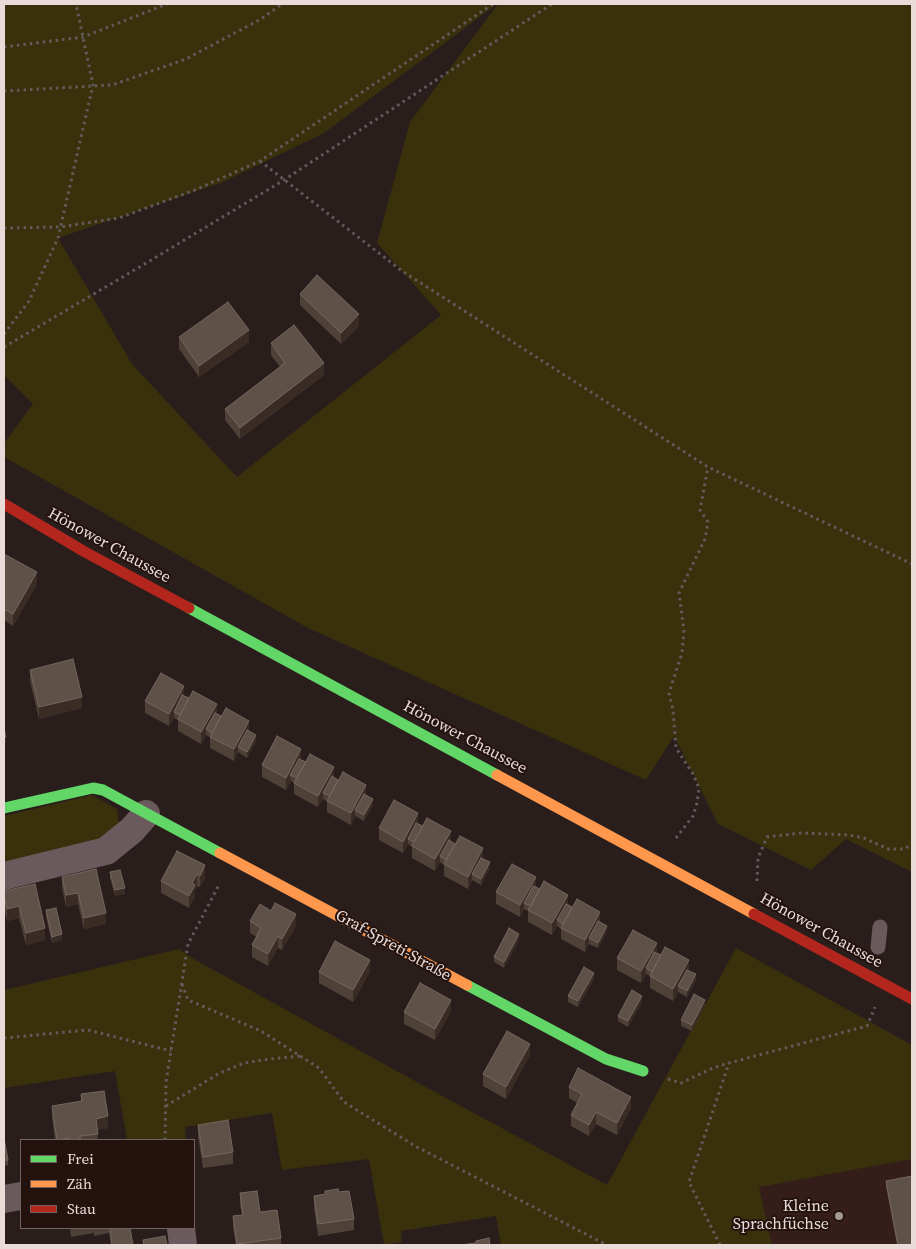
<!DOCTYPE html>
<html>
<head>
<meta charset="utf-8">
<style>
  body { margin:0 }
  #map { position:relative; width:916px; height:1249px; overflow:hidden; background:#291e1c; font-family:"Source Serif 4",serif }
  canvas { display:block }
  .frame { position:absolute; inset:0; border:5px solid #e8dbd8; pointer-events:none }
  .legend { position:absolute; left:20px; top:1139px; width:175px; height:90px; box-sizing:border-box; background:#24120e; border:1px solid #72625f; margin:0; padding:6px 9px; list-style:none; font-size:15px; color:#e8dbd8 }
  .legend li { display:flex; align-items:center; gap:10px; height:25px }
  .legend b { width:25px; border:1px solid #72625f }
</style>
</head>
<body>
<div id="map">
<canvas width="916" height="1249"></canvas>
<div class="frame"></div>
<ul class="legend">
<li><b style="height:6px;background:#63d668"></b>Frei</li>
<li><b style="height:6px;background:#ff974d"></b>Zäh</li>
<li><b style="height:6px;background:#b3261e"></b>Stau</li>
</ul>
</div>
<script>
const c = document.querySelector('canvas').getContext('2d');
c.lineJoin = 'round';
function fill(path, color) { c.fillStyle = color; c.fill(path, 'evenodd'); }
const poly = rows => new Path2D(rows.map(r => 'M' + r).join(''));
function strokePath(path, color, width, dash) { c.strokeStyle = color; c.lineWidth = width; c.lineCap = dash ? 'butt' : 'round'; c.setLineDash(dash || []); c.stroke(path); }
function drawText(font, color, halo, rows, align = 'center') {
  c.font = font + ' "Source Serif 4",serif'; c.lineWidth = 4; c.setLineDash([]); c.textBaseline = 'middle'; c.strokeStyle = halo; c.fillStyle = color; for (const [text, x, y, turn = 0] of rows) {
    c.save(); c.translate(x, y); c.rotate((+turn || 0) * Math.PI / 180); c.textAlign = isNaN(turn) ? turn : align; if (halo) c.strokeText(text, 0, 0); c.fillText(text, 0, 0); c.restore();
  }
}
fill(poly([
  [912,1159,912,1245,772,1245,759,1187]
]), '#351e19');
fill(poly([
  [4,4,497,4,324,133,223,182,58,238,132,364,237,477,441,315,377,243,410,122,498,4,912,4,912,872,846,839,811,870,718,824,674,736,646,780,308,628,4,457,4,443,33,404,4,375],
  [92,795,117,809,119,825,112,839,4,869,4,816],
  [736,948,912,1045,912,1159,759,1187,772,1245,501,1245,496,1216,401,1231,402,1242,384,1245,369,1159,282,1170,272,1113,185,1127,186,1140,127,1140,115,1071,4,1088,4,990,179,949,192,958,424,1086,607,1185]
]), '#39310c');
strokePath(poly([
  [4,47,83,37,167,4],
  [4,91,112,85,186,59,261,19,282,4],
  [260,161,402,271,708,467,912,564],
  [4,228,60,227,119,218,195,190,260,161,493,4],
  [4,334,29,301,58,238,93,85,76,4],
  [4,347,148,262,284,180,552,4],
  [676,838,693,816,697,803,699,788,693,774,676,748,673,710,669,693,682,653,684,631,679,593,705,539,708,522,700,510,708,467],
  [757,881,758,858,767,837,801,833,849,835,864,838,888,849,905,849,912,843],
  [182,984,188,1000,261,1031,319,1068,344,1102,415,1146,607,1245],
  [4,1038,88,1030,171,1051],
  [668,1079,681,1083,713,1068,729,1063],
  [166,1106,218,1074,244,1063,270,1059,301,1056],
  [165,1140,166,1082,188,944,220,883],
  [720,1245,689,1182,729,1063,867,1026,875,1007]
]), '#655a5b', 3, [2.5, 4]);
strokePath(poly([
  [878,947,880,927]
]), '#6a595d', 15);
strokePath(poly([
  [4,876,106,851,132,830,146,814],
  [4,1199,21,1196],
  [181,1228,183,1245]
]), '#6a595d', 28);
strokePath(poly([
  [189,608,497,775],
  [4,808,93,788,103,790,220,853],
  [467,985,606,1059,643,1071]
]), '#63d668', 11);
strokePath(poly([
  [497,775,754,914],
  [220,853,467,985]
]), '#ff974d', 11);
strokePath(poly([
  [4,504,85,552,189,608],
  [754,914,912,999]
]), '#b3261e', 11);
fill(poly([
  [300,294,359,326,341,344,300,305],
  [179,337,249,342,199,377,179,349],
  [271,343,324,375,240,439,225,420,225,409,280,367,271,355],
  [4,554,37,584,13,626,4,620],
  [30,670,82,708,39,719,30,681],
  [184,696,249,732,256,741,247,758,238,752,234,761,210,748,210,737,206,735,201,744,178,731,178,720,174,718,169,726,145,713,145,701],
  [301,760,366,795,373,805,364,821,355,816,351,825,327,812,327,801,323,799,318,807,294,794,294,783,291,781,286,790,262,777,262,765],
  [418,824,483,859,490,868,481,885,472,880,468,889,444,876,444,865,440,862,435,871,412,858,412,847,408,844,403,853,379,840,379,828],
  [177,851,205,877,200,887,197,886,195,890,195,896,189,908,161,893,161,881],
  [110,872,125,894,115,896,110,878],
  [62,877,106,924,84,929,78,904,66,907,62,888],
  [35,884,45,940,26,945,19,918,7,921,4,907,4,891],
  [536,887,600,922,607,932,598,948,589,944,585,952,561,939,561,929,557,926,552,935,528,922,528,911,524,909,520,917,496,904,496,892],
  [46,910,62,940,52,943,46,916],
  [250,921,296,926,282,950,278,948,268,966,252,957,252,945,257,937,250,933],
  [519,940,504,968,494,962,494,957],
  [657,953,689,971,696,980,687,997,678,992,673,1001,650,988,650,976,646,974,641,983,617,970,617,958],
  [319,972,370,972,353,1002,319,983],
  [594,979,578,1007,568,1002,568,996],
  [642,1002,628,1027,618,1021,618,1016],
  [705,1005,692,1031,681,1026,681,1020],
  [451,1011,435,1040,404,1024,404,1012],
  [530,1055,506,1099,483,1086,483,1074],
  [569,1087,631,1108,617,1135,596,1124,589,1136,571,1126,571,1115,577,1103,569,1098],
  [81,1094,108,1128,97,1130,98,1140,55,1140,52,1118,52,1106,81,1102],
  [198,1125,233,1152,233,1164,203,1168,198,1137],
  [4,1138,8,1160,8,1165,4,1166],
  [886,1181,912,1245,897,1245,886,1187],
  [325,1191,354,1219,354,1230,318,1236,314,1208,314,1196,325,1194],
  [240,1193,260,1212,281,1238,281,1245,236,1245,233,1228,233,1216,242,1215,240,1205],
  [70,1228,130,1228,133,1245,111,1245,109,1233,94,1236,94,1233,71,1237]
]), '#4e4137');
fill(poly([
  [359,314,359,326,341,344,341,333],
  [249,330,249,342,199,377,199,366],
  [324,363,324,375,240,439,240,428],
  [37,572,37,584,13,626,13,614],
  [184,686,184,698,174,712,174,718,169,726,169,714],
  [82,697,82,708,39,719,39,707],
  [217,704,217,715,206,729,206,735,201,744,201,732],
  [249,721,249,733,238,747,238,752,234,761,234,749],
  [256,735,256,741,247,758,247,752],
  [4,737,6,737,6,743,4,743],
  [301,749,301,761,290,775,291,781,286,790,286,778],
  [334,767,334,779,323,793,323,799,318,807,318,796],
  [366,785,366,796,355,810,355,816,351,825,351,813],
  [373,799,373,805,364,821,364,815],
  [418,813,418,825,408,839,408,844,403,853,403,842],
  [451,831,451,842,440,856,440,862,435,871,435,859],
  [483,848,483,860,472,874,472,880,468,889,468,877],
  [490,862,490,868,481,885,481,879],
  [205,865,205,877,200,887,200,876],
  [197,874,197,886,195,890,195,896,189,908,189,896,192,883],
  [536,877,536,888,524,903,524,909,520,917,520,905],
  [125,888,125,894,115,896,115,890],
  [78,893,78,904,66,907,66,895],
  [568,895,568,906,557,920,557,926,552,935,552,923],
  [19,906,19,918,7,921,7,909],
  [600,912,600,923,589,938,589,944,585,952,585,940],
  [106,913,106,924,84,929,84,918],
  [296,914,296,926,282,950,282,939],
  [607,926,607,932,598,948,598,943],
  [45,928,45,940,26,945,26,933],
  [62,934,62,940,52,943,52,937],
  [519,934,519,940,504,968,504,962],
  [278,936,278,948,268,966,268,954],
  [657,943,657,954,646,968,646,974,641,983,641,971],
  [370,960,370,972,353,1002,353,990],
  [689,960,689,972,678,986,678,992,673,1001,673,989],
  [594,973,594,979,578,1007,578,1001],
  [696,974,696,980,687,997,687,991],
  [642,996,642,1002,628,1027,628,1021],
  [451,1000,451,1011,435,1040,435,1029],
  [705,1000,705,1005,692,1031,692,1025],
  [530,1044,530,1055,506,1099,506,1087],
  [631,1097,631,1108,617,1135,617,1123],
  [596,1112,596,1124,589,1136,589,1125],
  [108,1116,108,1128,96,1131,96,1119]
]), '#382c25');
const building = poly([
  [317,275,359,314,341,333,300,294,317,275],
  [228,302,249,330,199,366,179,337,228,302],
  [294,325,324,363,240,428,225,409,285,363,271,343,294,325],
  [4,554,37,572,13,614,4,609,4,554],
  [73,659,82,697,39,707,30,670,73,659],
  [161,673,184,686,169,714,145,701,161,673],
  [193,691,217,704,201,732,178,719,193,691],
  [182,695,189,698,180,715,174,712,182,695],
  [226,708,249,721,234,749,210,737,226,708],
  [215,713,221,716,212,733,206,729,215,713],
  [4,728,6,737,4,737,4,728],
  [247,730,256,735,247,752,238,747,247,730],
  [277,736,301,749,286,778,262,765,277,736],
  [310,754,334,767,318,796,294,783,310,754],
  [299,759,306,762,297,778,290,775,299,759],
  [343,772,366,785,351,813,327,801,343,772],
  [332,776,338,780,330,796,323,793,332,776],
  [364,794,373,799,364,815,355,810,364,794],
  [394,800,418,813,403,842,379,828,394,800],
  [427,818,451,831,435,859,412,846,427,818],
  [416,823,423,826,414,842,408,839,416,823],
  [460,836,483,848,468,877,444,864,460,836],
  [449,840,455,844,446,860,440,856,449,840],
  [177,851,205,865,200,876,197,874,192,883,195,885,189,896,161,881,177,851],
  [481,858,490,862,481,879,472,874,481,858],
  [512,864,536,877,520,905,496,892,512,864],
  [96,869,106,913,84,918,78,893,66,895,62,877,96,869],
  [120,870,125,888,115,890,110,872,120,870],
  [544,881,568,895,552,923,528,910,544,881],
  [35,884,45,928,26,933,19,906,7,909,4,895,4,891,35,884],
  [533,886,540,889,531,906,524,903,533,886],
  [577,899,600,912,585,940,561,928,577,899],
  [275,903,296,914,282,939,278,936,268,954,252,945,261,928,250,921,260,904,271,911,275,903],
  [566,904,572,907,563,924,557,920,566,904],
  [56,908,62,934,52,937,46,910,56,908],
  [598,921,607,926,598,943,589,938,598,921],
  [509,928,519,934,504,962,494,957,509,928],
  [633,930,657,943,641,971,617,958,633,930],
  [335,941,370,960,353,990,319,972,335,941],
  [665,947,689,960,673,989,650,976,665,947],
  [654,952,661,955,652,972,646,968,654,952],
  [584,967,594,973,578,1001,568,996,584,967],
  [687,970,696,974,687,991,678,986,687,970],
  [420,983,451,1000,435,1029,404,1012,420,983],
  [632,990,642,996,628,1021,618,1016,632,990],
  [694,994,705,1000,692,1025,681,1020,694,994],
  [507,1031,530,1044,506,1087,483,1074,507,1031],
  [578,1068,631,1097,617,1123,596,1112,589,1125,571,1115,582,1094,569,1087,578,1068],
  [104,1091,108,1116,96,1119,98,1134,80,1136,80,1140,69,1140,69,1138,57,1140,52,1106,82,1101,81,1094,104,1091],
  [228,1120,233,1152,203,1157,198,1125,228,1120],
  [4,1138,8,1160,4,1160,4,1138],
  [912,1176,912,1245,898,1245,886,1181,912,1176],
  [338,1189,339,1192,349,1191,354,1219,318,1224,314,1196,325,1194,325,1191,338,1189],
  [257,1191,260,1212,277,1210,281,1238,237,1244,233,1216,243,1215,240,1193,257,1191],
  [110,1228,130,1228,133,1245,112,1245,110,1228],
  [165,1236,167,1245,144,1245,143,1240,165,1236],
  [489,1238,490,1245,460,1245,476,1243,476,1241,489,1238]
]);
fill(building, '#5e5148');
strokePath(building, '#74675f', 1);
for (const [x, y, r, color] of [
  [839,1216,5,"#a59996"]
]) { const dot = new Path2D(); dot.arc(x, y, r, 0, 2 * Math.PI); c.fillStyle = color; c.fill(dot); strokePath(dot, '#24120e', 2); }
drawText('16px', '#e8dbd8', '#24120e', [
  ["Hönower Chaussee",109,546,29],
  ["Hönower Chaussee",465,738,28],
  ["Hönower Chaussee",821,931,29],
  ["Graf-Spreti-Straße",393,946,29]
]);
drawText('16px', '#e8dbd8', '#24120e', [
  ["Kleine",829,1207],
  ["Sprachfüchse",829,1225]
], 'right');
</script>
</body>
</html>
